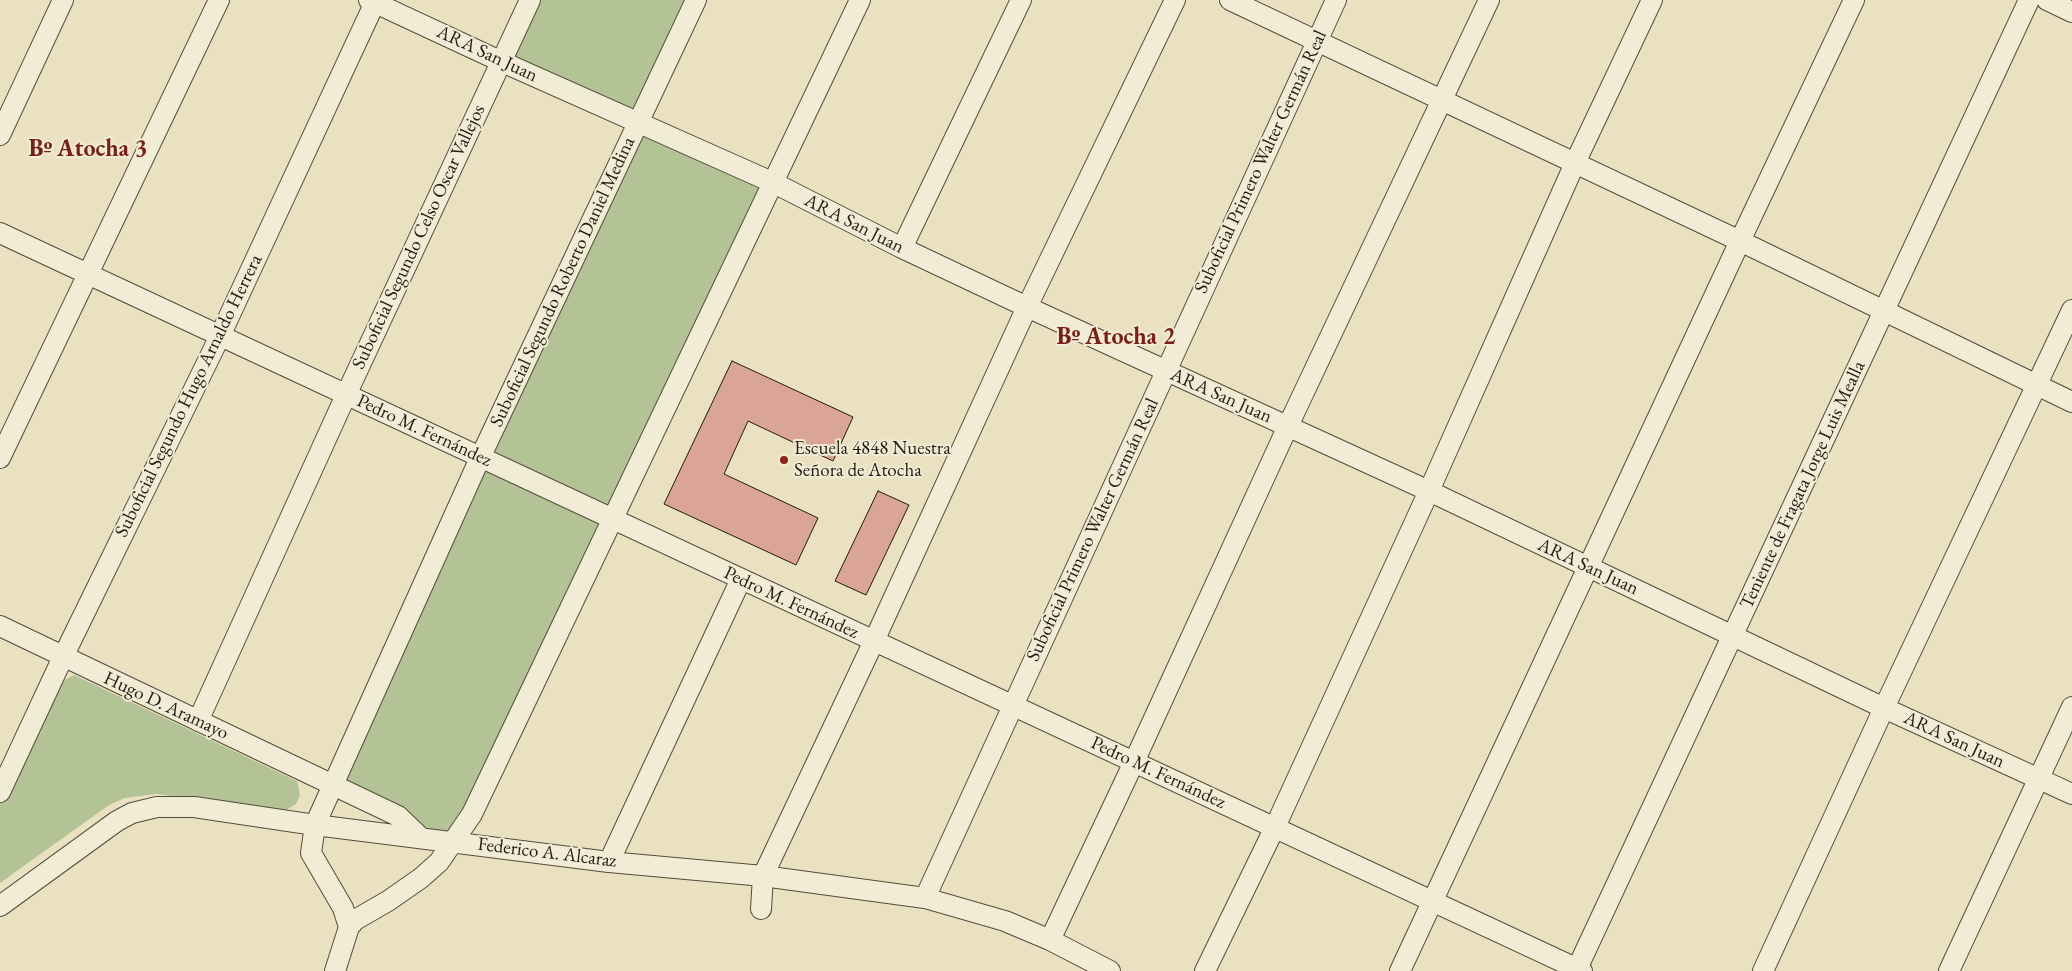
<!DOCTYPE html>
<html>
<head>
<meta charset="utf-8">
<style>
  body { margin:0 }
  canvas { display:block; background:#eae1c0 }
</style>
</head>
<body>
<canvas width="2072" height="971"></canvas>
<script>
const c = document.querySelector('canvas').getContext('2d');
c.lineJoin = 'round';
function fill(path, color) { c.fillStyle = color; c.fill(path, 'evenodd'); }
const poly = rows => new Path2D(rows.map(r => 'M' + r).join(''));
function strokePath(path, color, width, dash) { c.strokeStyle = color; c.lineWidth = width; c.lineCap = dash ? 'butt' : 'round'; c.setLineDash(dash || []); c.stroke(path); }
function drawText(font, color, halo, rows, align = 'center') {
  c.font = font + ' "EB Garamond",serif'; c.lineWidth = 4; c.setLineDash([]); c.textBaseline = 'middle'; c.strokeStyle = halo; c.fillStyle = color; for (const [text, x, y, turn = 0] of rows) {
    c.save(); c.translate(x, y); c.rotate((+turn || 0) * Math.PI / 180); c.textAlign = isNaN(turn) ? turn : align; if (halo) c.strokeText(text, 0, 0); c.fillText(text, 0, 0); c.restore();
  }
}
fill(poly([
  [532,0,694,0,638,121,503,60],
  [639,123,774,183,453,841,420,837,333,784],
  [74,675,297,781,300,795,296,804,286,810,156,794,125,798,109,805,0,883,0,802,57,684]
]), '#b4c395');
const building = poly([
  [732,361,853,417,833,461,748,421,724,474,818,518,796,565,664,504,732,361],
  [878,491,909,505,866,595,835,581,878,491]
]);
fill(building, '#daa594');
strokePath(building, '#241a11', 1);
const minor = poly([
  [369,0,500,61,774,183,902,248,1027,307,1429,491,1884,708,2072,794],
  [1230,0,1740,241,2072,402],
  [2047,0,2072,12],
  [0,135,63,0],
  [0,233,1582,971],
  [902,248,1021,0],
  [0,458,219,0],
  [0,626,398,816,420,837],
  [198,721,346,395,530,0],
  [0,792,63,657,220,336,376,0],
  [609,862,741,579],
  [925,898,1336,0],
  [0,906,117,821,132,813,157,807,194,807,315,825,609,862,763,876,925,898,1005,921,1050,940,1110,971],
  [761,909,763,876,874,641,1027,307,1175,0],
  [349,927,343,908,311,853,315,825,480,458,696,0],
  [1050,940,1134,762,1288,426,1489,0],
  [335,971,349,927,355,920,388,901,421,878,439,862,472,814,860,0],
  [1205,971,1275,827,1429,491,1575,163,1652,0],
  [1400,971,1740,241,1854,0],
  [1576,971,2029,0],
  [1763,971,1884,708,2072,310],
  [1949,971,2072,707]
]);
strokePath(minor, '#564c3d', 22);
strokePath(minor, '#f1ecd6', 20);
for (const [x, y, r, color] of [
  [784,460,5,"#8f2418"]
]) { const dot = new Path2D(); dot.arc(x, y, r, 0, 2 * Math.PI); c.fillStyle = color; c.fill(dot); strokePath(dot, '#f1ecd6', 2); }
drawText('19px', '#241a11', '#f1ecd6', [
  ["ARA San Juan",487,54,25],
  ["Suboficial Primero Walter Germán Real",1261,162,-65],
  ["ARA San Juan",854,224,27],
  ["Suboficial Segundo Celso Oscar Vallejos",419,237,-65],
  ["Suboficial Segundo Roberto Daniel Medina",563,282,-65],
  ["Suboficial Segundo Hugo Arnaldo Herrera",189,396,-64],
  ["ARA San Juan",1221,396,24],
  ["Pedro M. Fernández",424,431,25],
  ["Teniente de Fragata Jorge Luis Mealla",1803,485,-65],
  ["Suboficial Primero Walter Germán Real",1093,530,-65],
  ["ARA San Juan",1588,567,25],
  ["Pedro M. Fernández",791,603,25],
  ["Hugo D. Aramayo",166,706,25],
  ["ARA San Juan",1954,740,25],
  ["Pedro M. Fernández",1158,773,25],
  ["Federico A. Alcaraz",547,853,7]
]);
drawText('19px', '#241a11', '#f1ecd6', [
  ["Escuela 4848 Nuestra",794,449],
  ["Señora de Atocha",794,471]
], 'left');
drawText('bold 24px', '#7a1f14', '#f1ecd6', [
  ["Bº Atocha 3",88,149],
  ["Bº Atocha 2",1116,337]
]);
</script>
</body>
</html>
